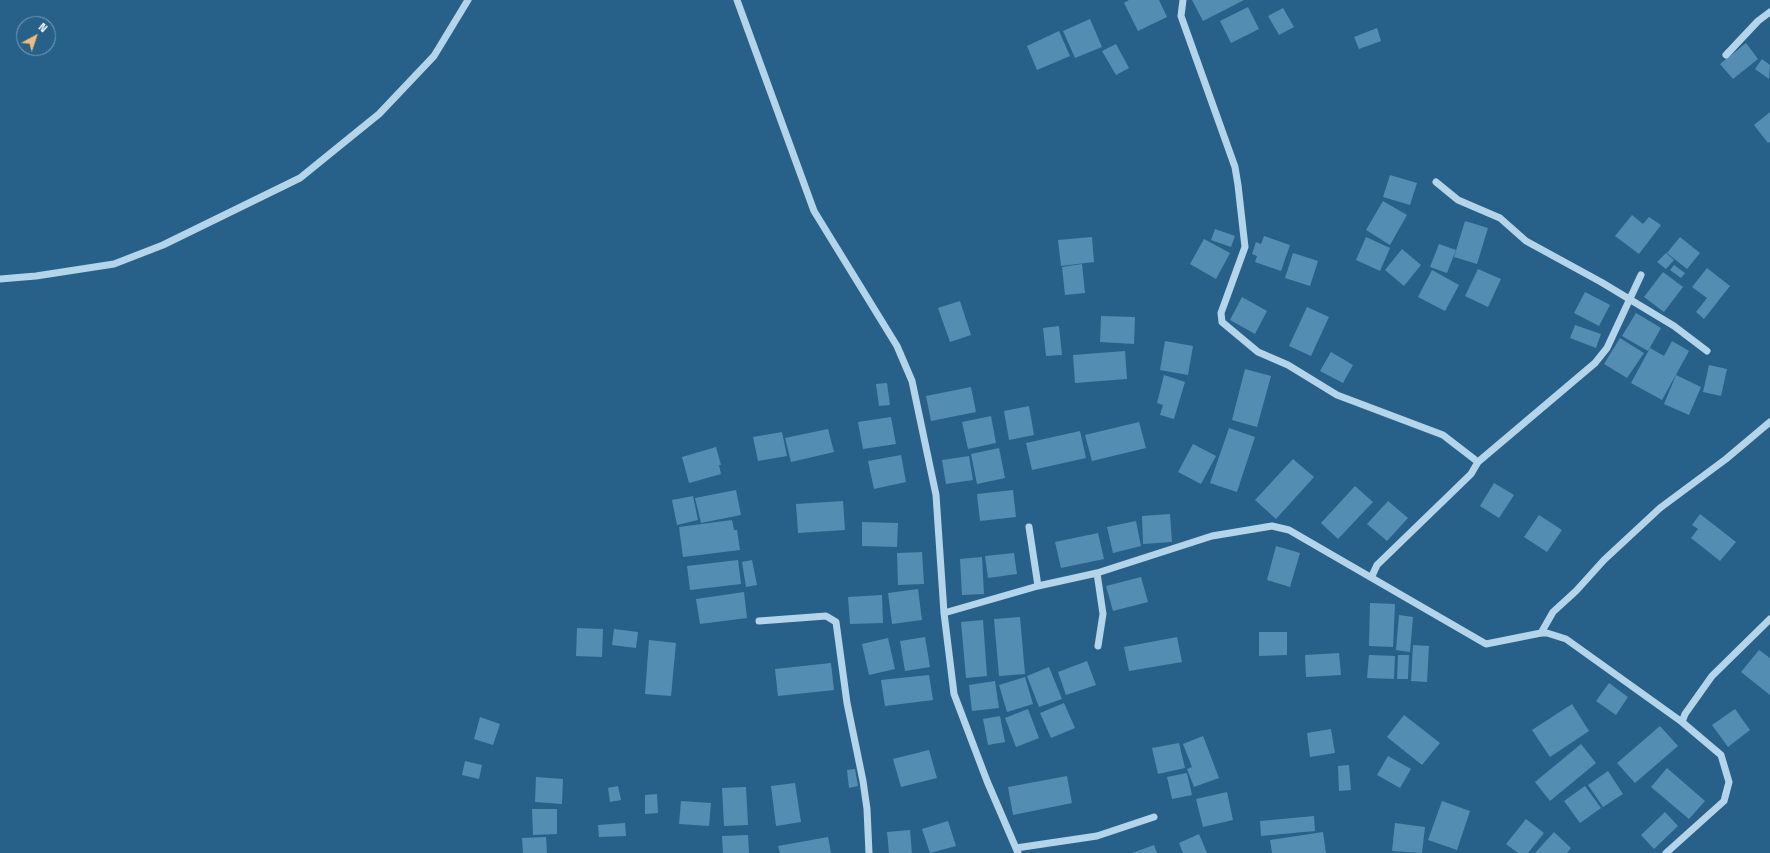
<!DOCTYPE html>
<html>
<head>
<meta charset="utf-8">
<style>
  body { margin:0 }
  #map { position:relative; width:1770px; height:853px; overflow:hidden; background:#276189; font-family:"Space Grotesk",sans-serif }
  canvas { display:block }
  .north { position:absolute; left:16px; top:16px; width:40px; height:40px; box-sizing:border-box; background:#276189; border:1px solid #7da0b8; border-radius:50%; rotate:40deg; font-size:11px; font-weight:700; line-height:16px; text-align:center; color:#fff }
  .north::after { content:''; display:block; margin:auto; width:14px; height:18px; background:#f2bb79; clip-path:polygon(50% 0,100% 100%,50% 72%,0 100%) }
</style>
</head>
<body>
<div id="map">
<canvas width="1770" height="853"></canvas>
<div class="north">N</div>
</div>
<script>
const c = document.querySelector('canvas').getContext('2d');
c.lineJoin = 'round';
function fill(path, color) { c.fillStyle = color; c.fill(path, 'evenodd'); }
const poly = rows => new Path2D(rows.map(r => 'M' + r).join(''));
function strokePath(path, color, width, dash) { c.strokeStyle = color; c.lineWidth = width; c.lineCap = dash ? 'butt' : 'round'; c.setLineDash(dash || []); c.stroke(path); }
fill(poly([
  [1129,0,1159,0,1167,17,1138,31,1124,3],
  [1192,0,1244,0,1203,21],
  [1248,7,1259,29,1231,43,1220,21],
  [1283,8,1294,27,1279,35,1268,16],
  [1090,19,1102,47,1075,58,1063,31],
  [1377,28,1381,41,1359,49,1354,37],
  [1059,31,1070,56,1037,70,1027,46],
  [1746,43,1758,59,1733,79,1720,64],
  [1116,44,1129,68,1116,75,1102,51],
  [1762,59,1770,65,1769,79,1755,69],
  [1770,112,1770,142,1768,143,1754,125],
  [1390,175,1417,183,1410,205,1383,197],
  [1383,201,1407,215,1390,245,1366,230],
  [1632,215,1643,224,1649,217,1661,225,1639,254,1615,236],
  [1465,221,1488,228,1477,264,1454,257],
  [1215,229,1235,236,1231,247,1211,240],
  [1264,236,1290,245,1281,271,1255,262,1257,256,1252,254,1256,242,1261,244],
  [1092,237,1094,262,1061,266,1058,240],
  [1366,237,1390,248,1380,271,1356,260],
  [1680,237,1700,253,1687,269,1667,253],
  [1204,239,1230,253,1216,279,1190,264],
  [1439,244,1456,250,1447,273,1430,267],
  [1402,249,1421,265,1404,286,1385,270],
  [1293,253,1318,261,1310,286,1285,278],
  [1666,253,1674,260,1666,269,1657,262],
  [1082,264,1085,293,1065,295,1062,267],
  [1674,265,1685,273,1681,278,1670,270],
  [1707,268,1730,286,1704,319,1696,312,1707,298,1692,287],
  [1478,269,1501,279,1488,307,1465,296],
  [1432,270,1459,285,1445,311,1418,297],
  [1663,272,1683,287,1664,312,1644,297],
  [1585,292,1610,305,1599,326,1574,313],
  [1242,297,1267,311,1255,334,1230,320],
  [960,301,971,335,950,342,938,308],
  [1307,307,1329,317,1311,356,1289,346],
  [1636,313,1661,328,1648,351,1622,336],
  [1101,316,1135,317,1134,344,1100,342],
  [1575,325,1601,334,1596,348,1570,338],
  [1059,326,1062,355,1046,356,1043,328],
  [1620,338,1644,353,1627,378,1604,364],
  [1165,341,1193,346,1188,375,1160,370],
  [1672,341,1689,351,1662,400,1631,383,1650,348,1664,356],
  [1125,351,1127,379,1075,383,1073,355],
  [1331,352,1353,365,1343,383,1320,371],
  [1709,365,1727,369,1721,396,1703,392],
  [1245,369,1271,376,1257,427,1232,420],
  [1164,375,1185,382,1174,419,1160,415,1163,405,1157,403],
  [1676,375,1701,387,1689,415,1664,404],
  [887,383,890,405,879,406,876,384],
  [971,387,976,412,931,421,926,396],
  [1029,406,1034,435,1009,440,1004,411],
  [991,416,996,443,968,449,962,422],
  [891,417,896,444,863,449,858,422],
  [1139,422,1146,448,1092,461,1085,435],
  [1229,428,1255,437,1237,492,1210,483],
  [828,429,834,452,791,462,785,438],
  [1080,431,1086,458,1032,470,1026,443],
  [782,432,787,456,758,461,753,437],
  [1193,444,1216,456,1201,484,1178,472],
  [716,447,721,465,719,465,721,474,689,483,682,457],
  [999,448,1005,478,977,484,971,454],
  [901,455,906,482,874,489,868,461],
  [969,456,973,480,946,484,942,460],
  [1293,459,1314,477,1276,519,1255,500],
  [1494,483,1514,495,1499,518,1480,506],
  [1355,486,1373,502,1338,539,1321,523],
  [736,490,741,515,701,523,695,498],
  [1013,490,1016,517,980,521,977,494],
  [693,496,698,520,677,525,672,500],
  [843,501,845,530,798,533,796,504],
  [1388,501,1408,518,1387,541,1367,524],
  [1170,514,1172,542,1143,544,1142,516],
  [1700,514,1736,542,1720,561,1691,538,1698,529,1692,525],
  [1539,515,1562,530,1547,552,1524,537],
  [732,520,734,530,737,530,740,550,683,557,679,527],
  [1136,521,1141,546,1113,553,1107,527],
  [862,522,898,523,897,547,862,546],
  [1098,533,1104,559,1061,568,1055,542],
  [1276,546,1300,553,1290,587,1267,580],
  [922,552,924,584,898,585,897,553],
  [1014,553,1017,574,988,578,985,556],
  [982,557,984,594,962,595,960,559],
  [738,560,741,584,690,590,687,566],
  [752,560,757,585,746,587,742,562],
  [1141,577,1148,602,1113,611,1106,586],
  [918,589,922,620,892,624,888,593],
  [744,592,747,618,700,624,696,599],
  [882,595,883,623,850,624,848,597],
  [1370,603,1395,604,1393,647,1369,646],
  [1399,615,1413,617,1410,652,1396,650],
  [1020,617,1025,674,999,676,994,619],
  [983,620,987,676,966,678,961,622],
  [577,628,603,629,602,657,576,656],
  [614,629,638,632,636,648,612,645],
  [1259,632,1287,632,1287,655,1259,656],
  [925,637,930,667,905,671,900,641],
  [1177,637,1182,662,1129,671,1124,647],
  [888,638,895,669,869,675,862,644],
  [649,640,676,643,671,696,645,694],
  [1413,645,1429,646,1427,682,1411,681],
  [1759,650,1770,658,1770,695,1741,672],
  [1339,653,1341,675,1306,677,1305,655],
  [1369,655,1395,656,1394,679,1367,678],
  [1398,655,1409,655,1408,679,1397,679],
  [1087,661,1096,685,1066,695,1058,672],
  [831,663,834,690,778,696,775,669],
  [1049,667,1062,699,1039,707,1027,676],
  [929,675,933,700,885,706,881,680],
  [1025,677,1033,704,1007,712,999,685],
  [995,681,999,708,972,711,969,685],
  [1609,683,1628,697,1616,715,1596,701],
  [1064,703,1075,728,1051,738,1040,713],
  [1572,704,1589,731,1550,757,1532,730],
  [1028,709,1039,738,1016,747,1005,718],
  [1735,709,1750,730,1728,747,1712,725],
  [1404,715,1440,743,1422,765,1387,737],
  [1000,716,1005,742,988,745,983,719],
  [480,717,500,724,493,745,474,739],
  [1660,726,1678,746,1635,783,1617,763],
  [1331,729,1335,753,1310,757,1307,733],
  [1203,736,1219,778,1194,787,1187,769,1192,767,1183,744],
  [1179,743,1185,768,1158,774,1152,748],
  [1581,744,1596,763,1550,801,1535,782],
  [929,750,937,778,901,787,893,759],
  [1388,756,1411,769,1400,788,1377,775],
  [465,761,482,765,479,779,462,775],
  [1349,765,1351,790,1339,791,1338,766],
  [1667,768,1705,801,1689,819,1651,787],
  [855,769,858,786,849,788,847,770],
  [1608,771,1623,794,1603,807,1588,785],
  [1187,773,1192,795,1172,799,1167,777],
  [1067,776,1072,803,1013,815,1008,787],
  [536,777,563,779,562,804,535,802],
  [795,783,801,822,776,826,771,786],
  [618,786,621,800,610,802,608,788],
  [1585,786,1601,808,1580,823,1564,801],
  [746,787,748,825,724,826,722,788],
  [1227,792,1233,820,1203,827,1196,799],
  [657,794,658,813,645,814,645,795],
  [681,801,711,803,709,826,679,824],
  [1442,801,1470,811,1457,850,1428,840],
  [532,809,557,809,557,834,533,835],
  [1665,812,1678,826,1654,849,1641,835],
  [1314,816,1315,831,1261,836,1260,821],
  [1526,819,1544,833,1528,853,1518,853,1506,844],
  [948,821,956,846,930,853,922,829],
  [625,823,626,836,599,837,598,825],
  [1395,823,1425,827,1422,853,1392,851],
  [910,830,912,853,889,853,887,832],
  [1323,832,1326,853,1272,853,1270,840],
  [1554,832,1571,848,1567,853,1535,853],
  [1199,834,1207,853,1183,853,1179,843],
  [748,835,749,853,723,853,722,836],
  [546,837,547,853,523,853,522,838],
  [828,837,831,853,780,853,778,846],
  [1154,845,1157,853,1132,853]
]), '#538db2');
strokePath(poly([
  [737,0,814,211,897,346,912,381,936,495,944,613,954,694,987,781,1018,853],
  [1183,0,1181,16,1235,167,1238,185,1245,247,1221,313,1222,322,1258,352,1288,365,1337,395,1443,435,1478,462],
  [1726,55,1758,21,1770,12],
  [1436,182,1458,200,1500,218,1526,241,1601,282,1674,326,1707,351],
  [0,279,36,276,114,264,163,245,300,178,379,114,434,56,468,0],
  [1029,527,1038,586],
  [1097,573,1103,614,1098,646],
  [1372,576,1377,565,1471,474,1478,462,1595,363,1607,348,1641,275],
  [944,613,1038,586,1097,573,1212,536,1272,526,1289,530,1486,644,1541,633,1547,633,1566,639,1682,722,1721,755,1729,782,1724,801,1666,853],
  [759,621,826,616,836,622,847,703,863,781,867,809,869,853],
  [1541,633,1553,612,1576,591,1604,560,1660,508,1726,459,1770,422],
  [1682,722,1685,714,1712,676,1770,619],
  [1016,848,1097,836,1154,817]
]), '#b3d4e9', 7);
</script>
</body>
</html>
